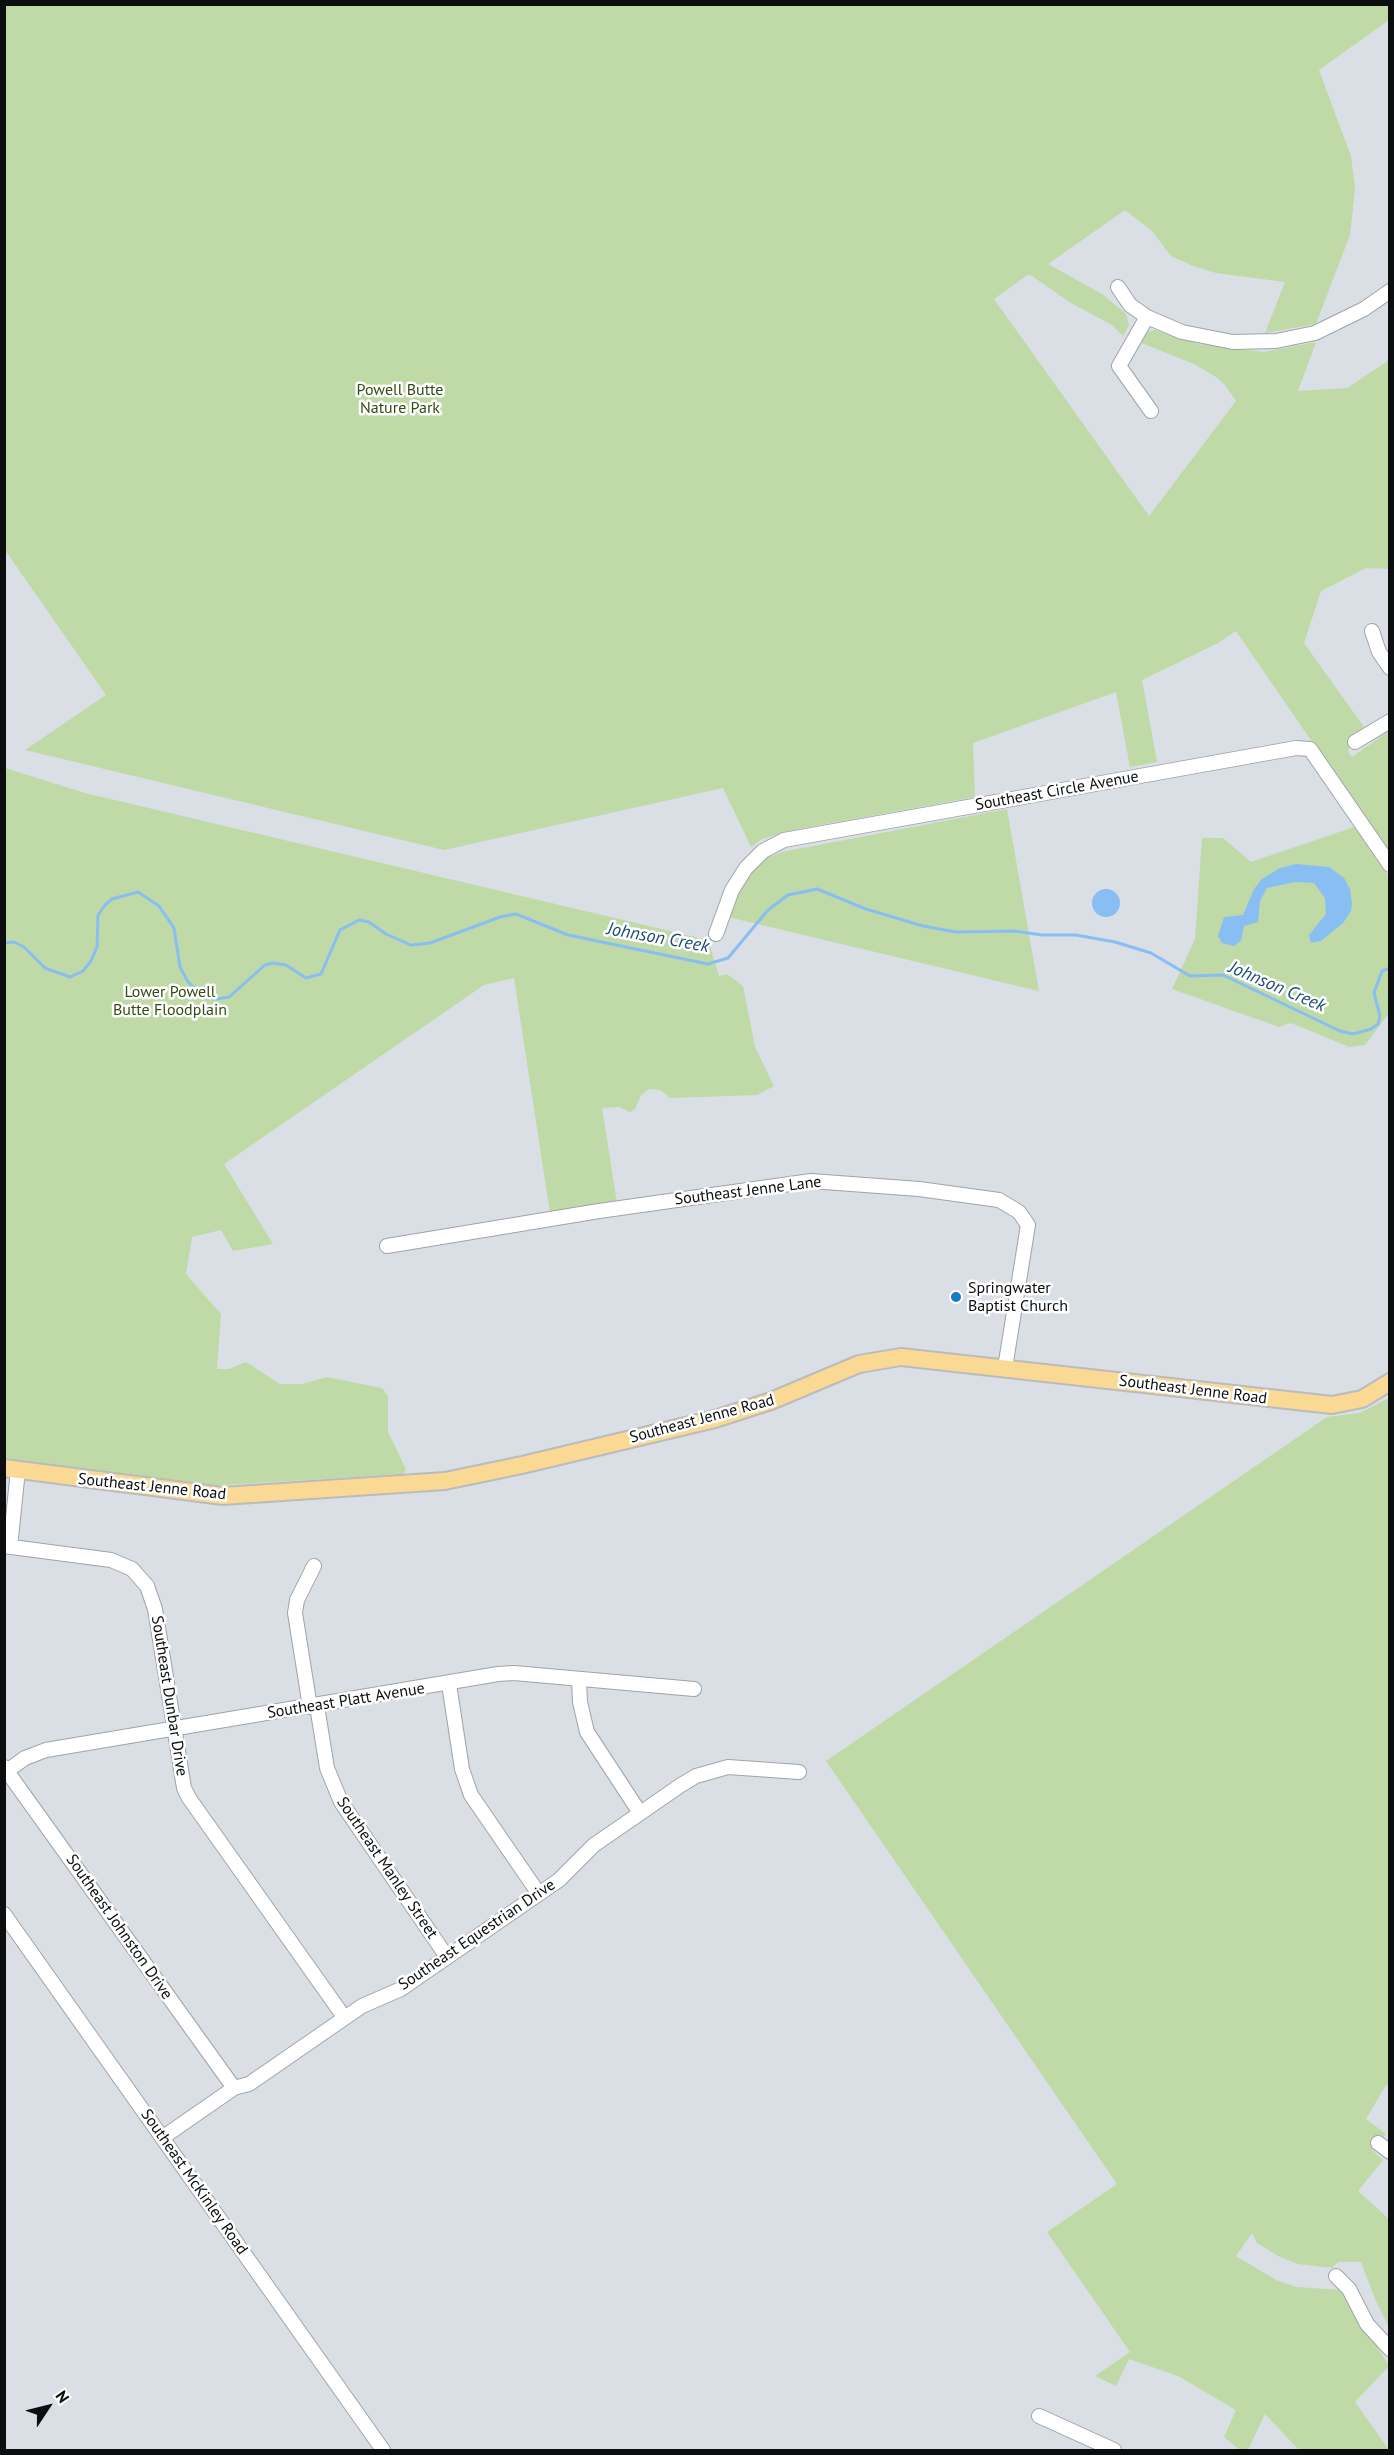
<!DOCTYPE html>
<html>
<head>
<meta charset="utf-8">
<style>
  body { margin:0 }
  #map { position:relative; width:1394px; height:2455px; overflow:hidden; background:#d9dfe4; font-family:"PT Sans",sans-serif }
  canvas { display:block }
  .frame { position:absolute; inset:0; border:6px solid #0b0d0e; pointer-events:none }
  .north { position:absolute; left:18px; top:2377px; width:60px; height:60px; -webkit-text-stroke:4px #fff; paint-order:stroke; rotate:55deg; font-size:16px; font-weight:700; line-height:24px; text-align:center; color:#0b0d0e }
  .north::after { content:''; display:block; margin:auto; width:21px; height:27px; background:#0b0d0e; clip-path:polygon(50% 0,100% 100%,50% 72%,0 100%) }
</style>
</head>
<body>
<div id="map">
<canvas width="1394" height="2455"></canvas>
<div class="frame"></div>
<div class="north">N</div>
</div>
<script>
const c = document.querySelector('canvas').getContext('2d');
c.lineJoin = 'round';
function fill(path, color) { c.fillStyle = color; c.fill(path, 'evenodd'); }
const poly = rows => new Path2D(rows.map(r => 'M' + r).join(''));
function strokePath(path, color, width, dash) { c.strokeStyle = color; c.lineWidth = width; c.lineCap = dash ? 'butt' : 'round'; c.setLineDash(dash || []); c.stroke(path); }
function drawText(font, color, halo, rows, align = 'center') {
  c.font = font + ' "PT Sans",sans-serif'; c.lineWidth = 5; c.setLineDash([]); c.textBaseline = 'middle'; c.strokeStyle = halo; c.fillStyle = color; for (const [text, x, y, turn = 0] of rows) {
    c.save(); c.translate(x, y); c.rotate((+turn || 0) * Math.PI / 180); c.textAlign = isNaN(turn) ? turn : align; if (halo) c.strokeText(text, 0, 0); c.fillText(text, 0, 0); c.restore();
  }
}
fill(poly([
  [4,5,1389,5,1389,20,1319,70,1351,156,1355,189,1350,235,1316,324,1265,333,1285,282,1216,273,1193,266,1171,256,1152,231,1125,210,1048,264,1102,294,1126,314,1129,325,1123,336,1112,325,1071,303,1029,274,994,299,1149,516,1236,401,1225,385,1216,377,1194,364,1139,342,1144,333,1155,330,1198,344,1264,352,1316,342,1298,391,1347,388,1389,360,1389,569,1366,568,1321,591,1304,643,1364,727,1351,737,1348,752,1352,757,1389,731,1389,854,1236,631,1218,643,1142,680,1157,762,1130,767,1116,692,973,743,975,797,793,830,762,839,751,847,723,788,444,850,25,750,106,695,5,550],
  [5,768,85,793,708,940,719,976,727,974,743,986,755,1047,774,1086,757,1095,670,1098,660,1090,649,1089,641,1095,635,1109,630,1112,619,1107,602,1108,617,1203,550,1213,514,978,484,985,224,1164,273,1244,233,1251,221,1230,192,1237,186,1274,221,1314,217,1369,229,1369,246,1362,280,1384,302,1384,327,1377,382,1388,388,1396,388,1432,406,1469,403,1474,208,1486,5,1459],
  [1007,809,1039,991,728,917,733,901,747,877,769,857,782,852],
  [1354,827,1389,877,1389,1013,1365,1045,1349,1047,1291,1023,1279,1027,1172,989,1195,939,1202,838,1223,838,1251,862],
  [1389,1398,1390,2087,1386,2085,1366,2119,1386,2134,1372,2150,1383,2160,1358,2191,1389,2219,1389,2327,1376,2301,1361,2262,1338,2262,1332,2268,1298,2264,1278,2256,1257,2243,1252,2233,1236,2256,1276,2280,1296,2287,1343,2290,1389,2366,1355,2402,1389,2450,1299,2450,1265,2414,1248,2450,1240,2450,1224,2437,1236,2410,1178,2376,1129,2359,1116,2386,1095,2376,1130,2352,1047,2232,1117,2184,826,1761,1327,1417,1360,1413]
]), '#bfdaa6');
fill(poly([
  [1296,864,1329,867,1344,878,1350,889,1352,903,1351,911,1343,923,1321,941,1311,943,1309,935,1326,914,1325,898,1314,883,1295,882,1267,888,1260,901,1258,922,1244,926,1241,941,1234,946,1222,943,1218,936,1224,917,1243,915,1254,889,1262,879,1280,868],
  '1092 903a14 14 0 1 1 28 0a14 14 0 1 1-28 0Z'
]), '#89bef3');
strokePath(poly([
  [4,943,14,942,24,947,45,968,70,977,83,971,91,961,97,947,98,915,105,905,112,899,138,892,159,906,174,928,180,967,188,982,206,998,217,999,229,997,265,965,273,963,286,965,306,978,321,974,340,930,359,920,369,922,386,934,411,945,430,943,500,917,516,914,568,935,708,964,728,958,768,910,788,895,817,889,866,909,923,926,956,932,1014,931,1042,935,1076,935,1115,942,1151,953,1190,976,1223,975,1340,1031,1353,1034,1371,1029,1378,1024,1380,1016,1374,993,1382,971,1390,968]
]), '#89bef3', 3);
const minor = poly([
  [1118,287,1130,305,1147,317,1182,332,1233,342,1276,341,1315,333,1364,309,1390,291],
  [1147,317,1119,366,1151,411],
  [1372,631,1379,652,1390,668],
  [1355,742,1390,721],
  [716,934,732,890,746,868,763,851,784,840,1296,748,1310,749,1390,865],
  [387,1246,599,1211,811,1181,919,1189,999,1200,1019,1212,1028,1225,1005,1368],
  [4,1546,111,1560,132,1569,147,1586,155,1609,184,1788,189,1798,344,2017],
  [10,1547,18,1470],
  [579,1679,580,1702,587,1732,640,1813],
  [449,1684,462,1769,471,1795,539,1894],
  [317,1706,327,1768,341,1802,447,1957],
  [310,1707,295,1613,297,1600,314,1566],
  [4,1767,234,2088],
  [4,1773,25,1758,46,1750,498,1674,514,1673,694,1689],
  [4,1914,383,2450],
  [162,2138,234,2088,249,2084,362,2006,401,1989,559,1880,594,1845,681,1785,696,1776,728,1767,799,1772],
  [1378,2143,1390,2152],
  [1336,2276,1349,2289,1367,2324,1390,2349],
  [1039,2416,1114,2450]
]);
const major = poly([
  [4,1468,223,1496,445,1481,522,1465,715,1419,771,1401,859,1364,901,1357,1332,1405,1362,1399,1390,1382]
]);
strokePath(minor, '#9ea4a9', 16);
strokePath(major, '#bbbbbc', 20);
strokePath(minor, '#fff', 14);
strokePath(major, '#fad994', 16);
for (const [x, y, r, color] of [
  [956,1297,6,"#137cc7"]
]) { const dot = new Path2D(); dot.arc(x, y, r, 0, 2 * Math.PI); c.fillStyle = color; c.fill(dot); strokePath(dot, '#fff', 2); }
drawText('16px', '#314b10', '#fff', [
  ["Powell Butte",400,390],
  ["Nature Park",400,408],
  ["Lower Powell",170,992],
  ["Butte Floodplain",170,1010]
]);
drawText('16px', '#0b0d0e', '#fff', [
  ["Southeast Circle Avenue",1057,791,-10],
  ["Southeast Jenne Lane",748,1191,-7],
  ["Southeast Jenne Road",1193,1390,7],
  ["Southeast Jenne Road",702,1419,-15],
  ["Southeast Jenne Road",152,1487,6],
  ["Southeast Dunbar Drive",169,1696,81],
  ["Southeast Platt Avenue",346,1701,-9],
  ["Southeast Manley Street",387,1868,56],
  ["Southeast Johnston Drive",119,1927,55],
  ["Southeast Equestrian Drive",477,1935,-34],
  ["Southeast McKinley Road",194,2182,55]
]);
drawText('16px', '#0b0d0e', '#fff', [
  ["Springwater",968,1288],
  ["Baptist Church",968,1306]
], 'left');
drawText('italic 18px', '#1c4c77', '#fff', [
  ["Johnson Creek",658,938,10],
  ["Johnson Creek",1277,987,23]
]);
</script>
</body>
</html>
